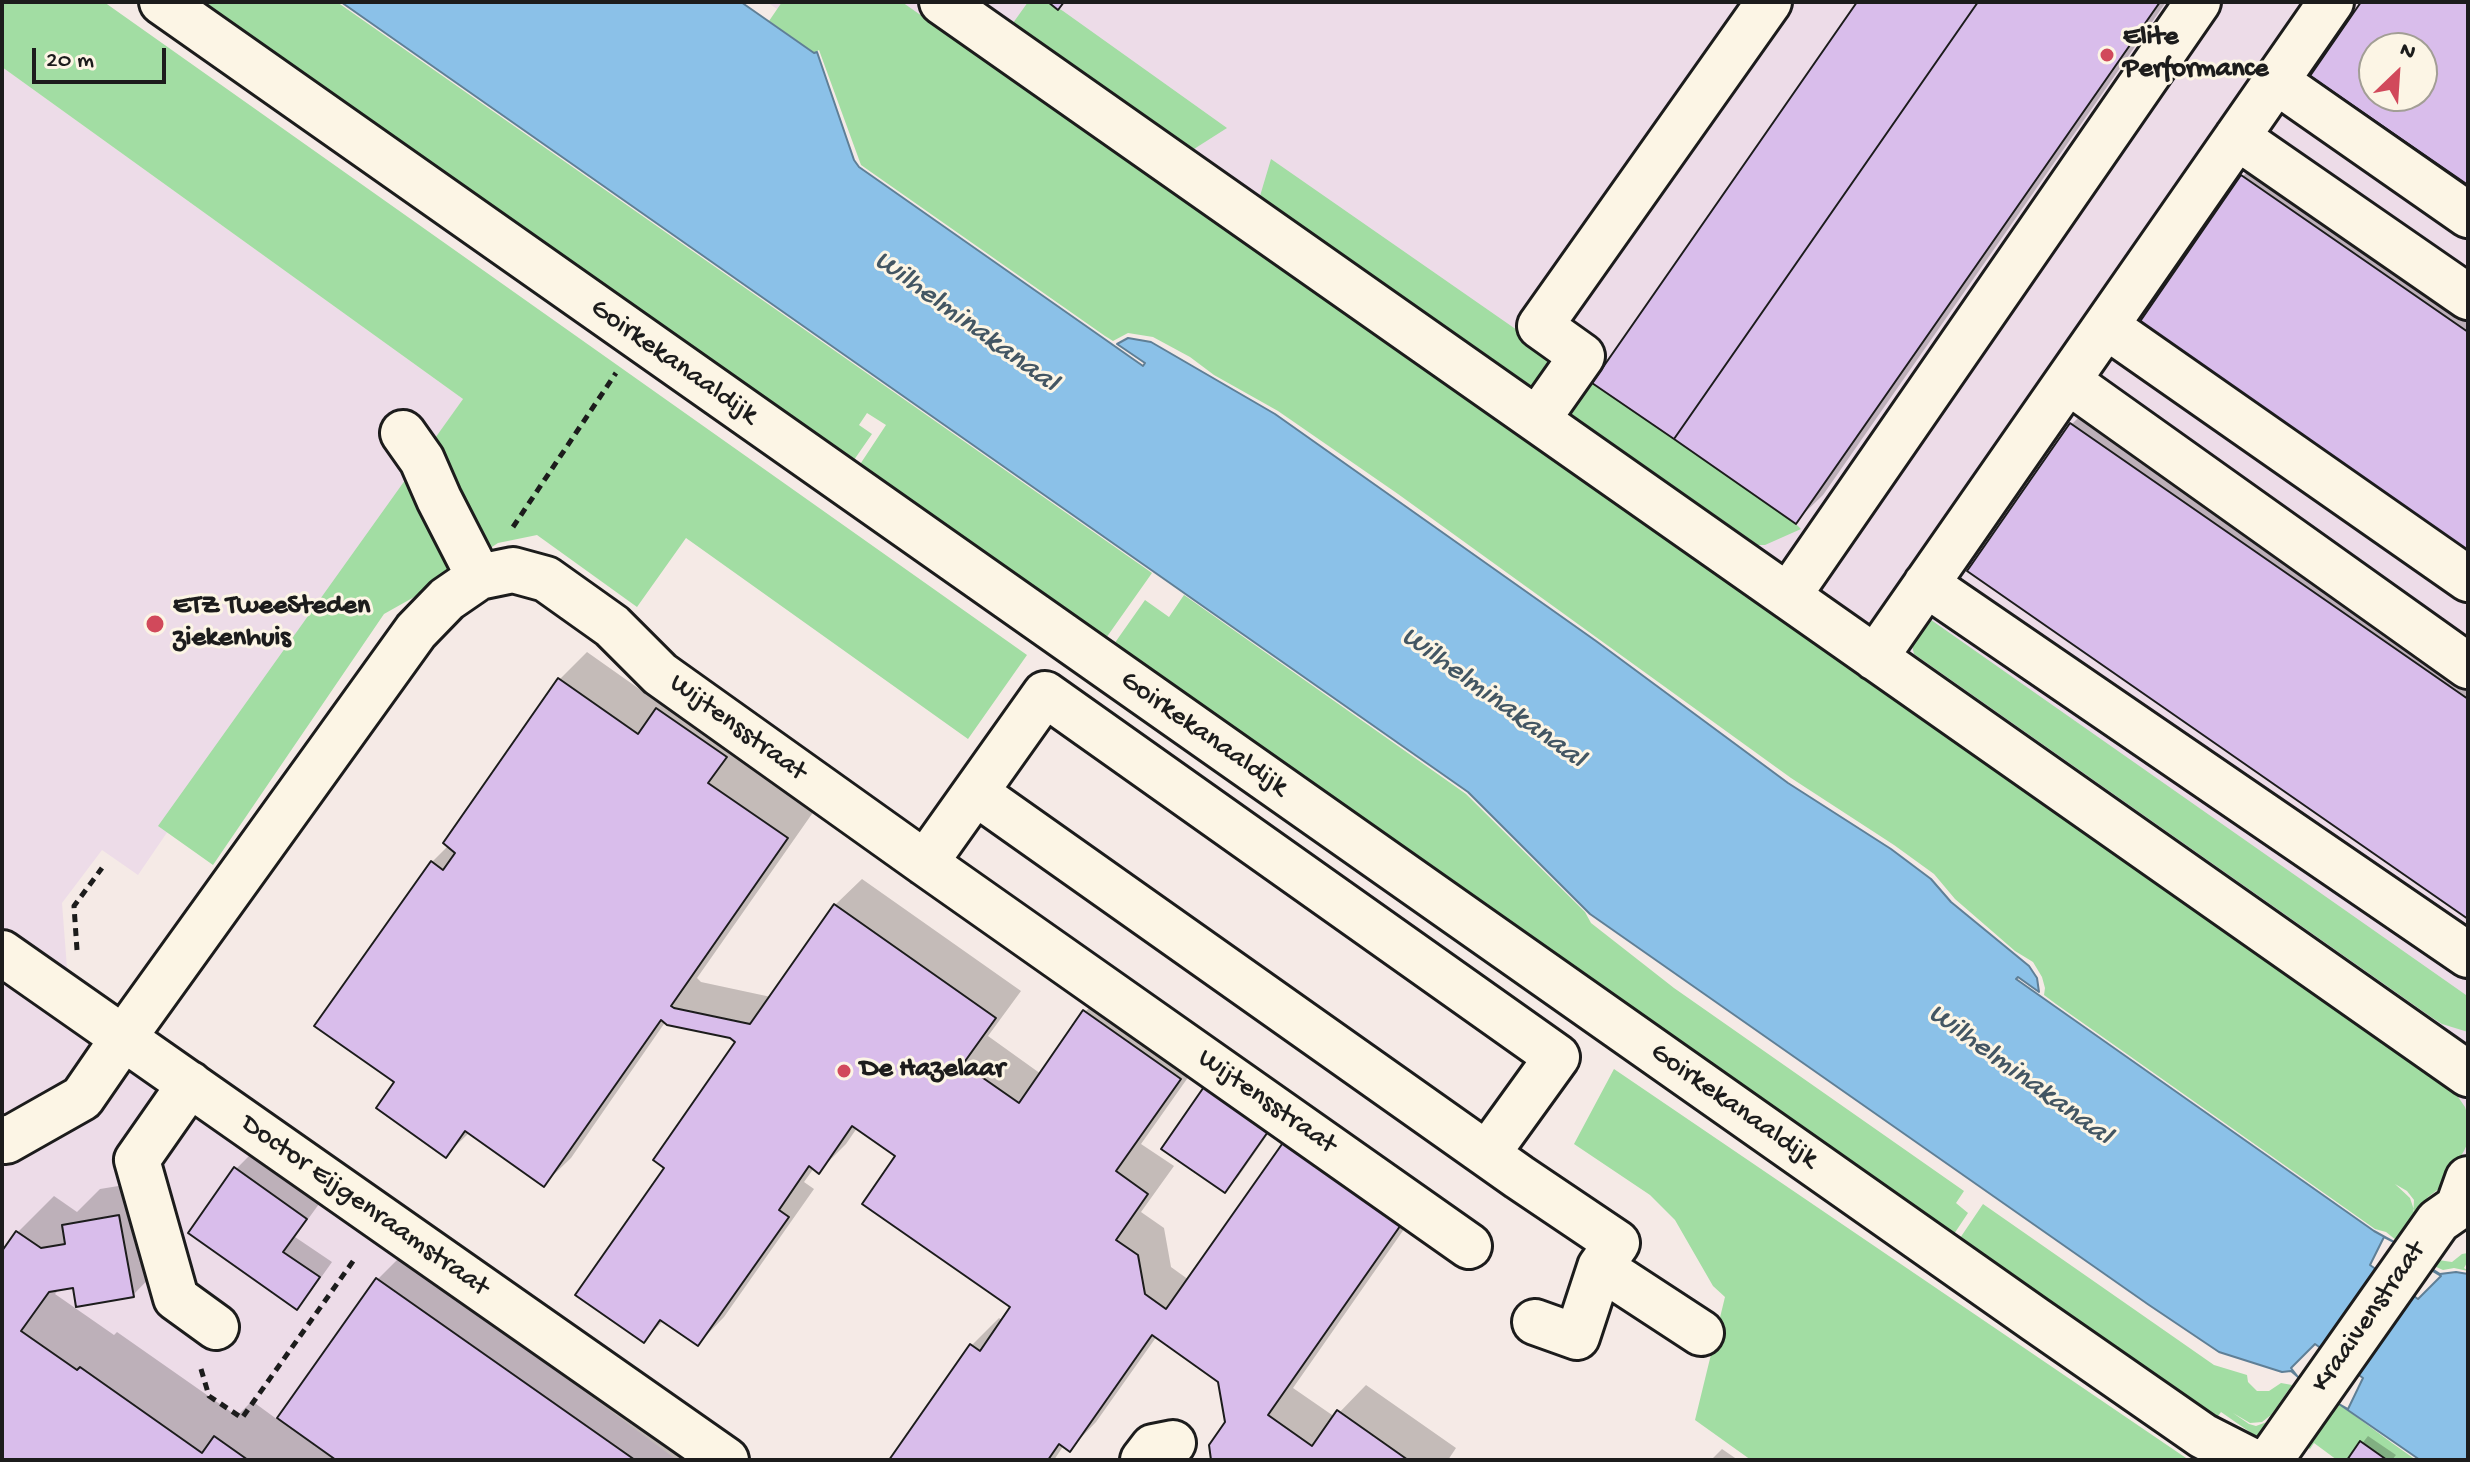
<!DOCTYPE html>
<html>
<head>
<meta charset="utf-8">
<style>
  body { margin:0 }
  #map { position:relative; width:2470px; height:1462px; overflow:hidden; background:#f5eae6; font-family:"Gochi Hand",sans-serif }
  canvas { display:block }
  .frame { position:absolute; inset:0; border:4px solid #1c1c1c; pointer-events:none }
  .north { position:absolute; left:2358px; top:32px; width:80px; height:80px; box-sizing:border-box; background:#fcf5e5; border:2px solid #a29e95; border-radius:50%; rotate:25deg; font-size:22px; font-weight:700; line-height:32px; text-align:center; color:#1c1c1c }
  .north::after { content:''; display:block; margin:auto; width:28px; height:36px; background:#d1495b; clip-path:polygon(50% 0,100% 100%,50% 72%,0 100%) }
  .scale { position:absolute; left:32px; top:48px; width:134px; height:36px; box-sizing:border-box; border:4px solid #1c1c1c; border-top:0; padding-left:10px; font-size:24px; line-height:28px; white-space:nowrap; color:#1c1c1c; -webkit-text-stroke:6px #fcf5e5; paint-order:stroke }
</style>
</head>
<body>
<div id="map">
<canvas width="2470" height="1462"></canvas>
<div class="frame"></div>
<div class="north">N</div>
<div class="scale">20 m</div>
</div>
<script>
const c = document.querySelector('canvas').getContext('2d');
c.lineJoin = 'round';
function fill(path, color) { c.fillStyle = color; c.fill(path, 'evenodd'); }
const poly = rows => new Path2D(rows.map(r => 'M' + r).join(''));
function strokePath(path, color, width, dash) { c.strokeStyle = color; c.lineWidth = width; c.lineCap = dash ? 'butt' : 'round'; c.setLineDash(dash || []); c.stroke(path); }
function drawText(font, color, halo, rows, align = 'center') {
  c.font = font + ' "Gochi Hand",sans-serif'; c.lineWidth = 6; c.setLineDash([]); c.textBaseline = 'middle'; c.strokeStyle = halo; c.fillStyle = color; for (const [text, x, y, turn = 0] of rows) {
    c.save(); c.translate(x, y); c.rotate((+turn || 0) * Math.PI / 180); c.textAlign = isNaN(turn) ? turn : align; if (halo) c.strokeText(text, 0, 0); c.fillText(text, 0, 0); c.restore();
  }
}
fill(poly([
  [767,2,2468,2,2468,1188],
  [2374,48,2422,48,2422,96,2374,96],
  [2,67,463,399,138,875,102,850,62,903,68,981,131,1057,677,1460,2,1460]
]), '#eddce8');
fill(poly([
  [2,2,104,2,1027,655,968,739,686,538,637,607,537,535,498,543,423,592,384,614,213,865,158,826,463,399,2,67],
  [183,2,337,2,1152,573,1099,648,853,475,886,425,867,413,859,425,872,434,847,470],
  [782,2,902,2,2447,1085,2454,1091,2465,1107,2468,1117,2468,1142,2464,1151,2440,1188,2428,1197,2413,1218,2414,1200,2407,1191,2395,1184,2410,1198,2414,1210,2412,1217,2396,1240,2386,1232,2375,1229,2056,1004,2044,995,2045,988,2042,977,2033,962,2015,951,1955,899,1934,874,1894,845,1791,778,1398,494,1278,411,1214,375,1190,357,1153,337,1128,333,1113,341,1105,336,861,165,819,50,814,53,769,21],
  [1028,2,1048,2,1063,11,1227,128,1194,149,1013,23],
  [1271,159,1796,524,1801,529,1765,545,1758,545,1260,196],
  [1184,595,1466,794,1585,912,1591,923,1674,988,1964,1191,1956,1203,1968,1213,1948,1243,1107,654,1145,600,1169,617],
  [1924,615,2466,995,2468,994,2468,1032,2442,1024,2431,1017,1914,654,1910,637],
  [1614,1069,2189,1460,1751,1460,1695,1420,1725,1297,1713,1286,1675,1220,1650,1195,1574,1144],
  [1983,1204,2214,1365,2247,1375,2248,1382,2257,1391,2269,1391,2281,1383,2292,1385,2271,1415,2262,1422,2250,1423,2233,1413,2249,1424,2256,1426,2267,1422,2257,1437,2221,1412,2210,1427,1954,1247],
  [2468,1253,2468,1261,2464,1268,2468,1271,2454,1268,2443,1270,2434,1266,2438,1260,2452,1262,2462,1254],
  [2339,1404,2392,1443,2416,1460,2387,1460,2360,1441,2347,1460,2337,1460,2314,1443,2310,1449,2306,1446,2310,1440,2313,1441]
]), '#a2dda3');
const water = poly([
  [341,2,741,2,814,53,817,52,854,160,859,167,1143,366,1145,363,1117,344,1128,338,1151,342,1275,414,1596,641,1788,783,1891,849,1931,879,1951,902,2029,966,2037,978,2039,992,2018,977,2016,979,2374,1231,2394,1242,2384,1237,2370,1265,2418,1299,2441,1276,2431,1270,2432,1269,2440,1274,2456,1272,2468,1274,2468,1460,2420,1460,2339,1404,2348,1409,2363,1378,2315,1344,2291,1368,2298,1377,2291,1371,2282,1372,2219,1352,2149,1305,1590,914,1468,792,341,2]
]);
fill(water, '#8bc1e8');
strokePath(water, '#5f7f96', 2);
fill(poly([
  [1859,2,2166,2,1823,495,1796,521],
  [2257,162,2468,309,2468,549,2142,323,2243,176],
  [2092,404,2468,664,2468,916,2072,424],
  [587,652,662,705,684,682,752,730,733,756,814,811,697,978,701,982,771,997,835,905,862,879,1021,991,988,1036,1041,1074,1085,1012,1111,985,1206,1052,1141,1144,1174,1166,1141,1212,1164,1228,1171,1267,1189,1280,1315,1111,1430,1192,1293,1388,1335,1417,1366,1385,1456,1448,1448,1460,1213,1460,1227,1422,1219,1380,1157,1336,1096,1422,1070,1449,1064,1445,1054,1460,891,1460,972,1345,999,1318,1003,1321,1013,1307,898,1156,857,1128,846,1144,819,1171,814,1168,804,1182,814,1189,724,1317,698,1344,664,1320,644,1340,667,1168,738,1042,730,1036,666,1021,571,1158,544,1184,470,1132,446,1155,397,1082,432,862,449,845,446,843,560,679],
  [1284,1111,1238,1177,1225,1191,1164,1148],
  [250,1155,319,1204,295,1237,332,1262,310,1293,296,1307,236,1169],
  [155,1180,169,1258,133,1295,74,1285,60,1288,55,1294,114,1335,117,1332,237,1416,252,1401,278,1420,378,1279,414,1243,723,1460,2,1460,2,1249,5,1251,18,1232,54,1196,77,1212,100,1189],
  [2368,1436,2396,1455,2392,1460,2349,1460],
  [1722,1449,1738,1460,1711,1460]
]), '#0003');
const building = poly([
  [1048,2,1064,2,1058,10,1048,2],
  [1857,2,1978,2,1674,439,1592,383,1857,2],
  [1978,2,2160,2,1796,524,1674,439,1978,2],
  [2361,2,2468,2,2468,185,2310,76,2361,2],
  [2374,48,2422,48,2422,96,2374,96,2374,48],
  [2241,175,2468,332,2468,552,2139,323,2241,175],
  [2070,423,2468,699,2468,919,1967,571,2070,423],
  [558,678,638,734,656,708,727,757,708,783,788,838,671,1006,674,1008,750,1024,834,904,996,1018,963,1064,1019,1103,1083,1010,1181,1079,1116,1171,1148,1194,1116,1240,1138,1255,1145,1294,1166,1309,1287,1137,1405,1219,1268,1415,1312,1446,1337,1410,1408,1460,1211,1460,1209,1445,1225,1422,1218,1382,1152,1335,1070,1452,1059,1444,1048,1460,889,1460,970,1344,980,1351,1010,1307,862,1204,895,1156,852,1126,819,1174,809,1166,779,1210,789,1217,698,1346,660,1320,644,1343,575,1295,664,1168,653,1160,735,1042,730,1038,667,1025,661,1020,544,1187,465,1131,446,1158,376,1108,394,1082,314,1026,431,861,443,870,455,853,443,843,558,678],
  [1208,1081,1272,1126,1225,1193,1161,1149,1208,1081],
  [234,1167,307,1219,283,1252,320,1277,297,1310,188,1233,234,1167],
  [119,1215,134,1297,76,1307,73,1288,49,1292,21,1331,77,1370,80,1367,202,1453,214,1436,248,1460,2,1460,2,1251,16,1231,41,1248,65,1244,62,1225,119,1215],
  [376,1278,635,1460,336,1460,277,1418,376,1278],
  [2360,1441,2387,1460,2347,1460,2360,1441]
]);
fill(building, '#d9bdeb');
strokePath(building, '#1c1c1c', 2);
const minor = poly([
  [162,2,2036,1320,2203,1436,2250,1460],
  [942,2,2468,1074],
  [2276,81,2468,215],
  [2237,137,2468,297],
  [2106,326,2468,579],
  [2068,381,2468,666],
  [1537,420,1582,356,1540,326,1769,2],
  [403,433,422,460,439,499,479,577],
  [1926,584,2468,955],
  [1788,596,2198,2],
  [1875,658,2331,2],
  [976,793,1519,1177,1617,1243,1600,1267,1577,1337,1535,1322],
  [925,863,1045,694,1557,1057,1487,1154],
  [2,953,726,1460],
  [190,1084,137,1160,176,1298,216,1327],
  [2,1138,6,1141,82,1098,124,1037,416,631,447,599,479,577,513,570,546,579,612,626,660,674,925,863,1469,1246],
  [1600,1267,1701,1333],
  [1143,1460,1153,1447,1173,1443],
  [2270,1460,2438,1221,2458,1207,2468,1179]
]);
strokePath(minor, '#1c1c1c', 50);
strokePath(poly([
  [513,527,616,373],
  [77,950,74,906,102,868],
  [201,1369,209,1396,242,1418,356,1257]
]), '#1c1c1c', 5, [8, 6]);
strokePath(minor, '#fcf5e5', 44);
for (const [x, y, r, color] of [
  [2107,55,8,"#d1495b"],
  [155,624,10,"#d1495b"],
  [844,1071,8,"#d1495b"]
]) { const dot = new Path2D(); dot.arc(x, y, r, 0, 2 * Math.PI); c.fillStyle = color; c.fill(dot); strokePath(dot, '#fcf5e5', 3); }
drawText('bold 28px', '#1c1c1c', '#fcf5e5', [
  ["Elite",2123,39],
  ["Performance",2123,71],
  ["ETZ TweeSteden",173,608],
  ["ziekenhuis",173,640],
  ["De Hazelaar",860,1071]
], 'left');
drawText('28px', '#1c1c1c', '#fcf5e5', [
  ["Goirkekanaaldijk",673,363,35],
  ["Wijtensstraat",737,729,36],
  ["Goirkekanaaldijk",1203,735,35],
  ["Wijtensstraat",1266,1103,35],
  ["Goirkekanaaldijk",1733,1107,35],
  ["Doctor Eijgenraamstraat",364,1207,35],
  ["Kraaivenstraat",2370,1318,-55]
]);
drawText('italic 30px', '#435663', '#fcf5e5', [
  ["Wilhelminakanaal",965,323,36],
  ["Wilhelminakanaal",1492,699,36],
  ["Wilhelminakanaal",2019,1076,36]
]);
</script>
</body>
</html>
